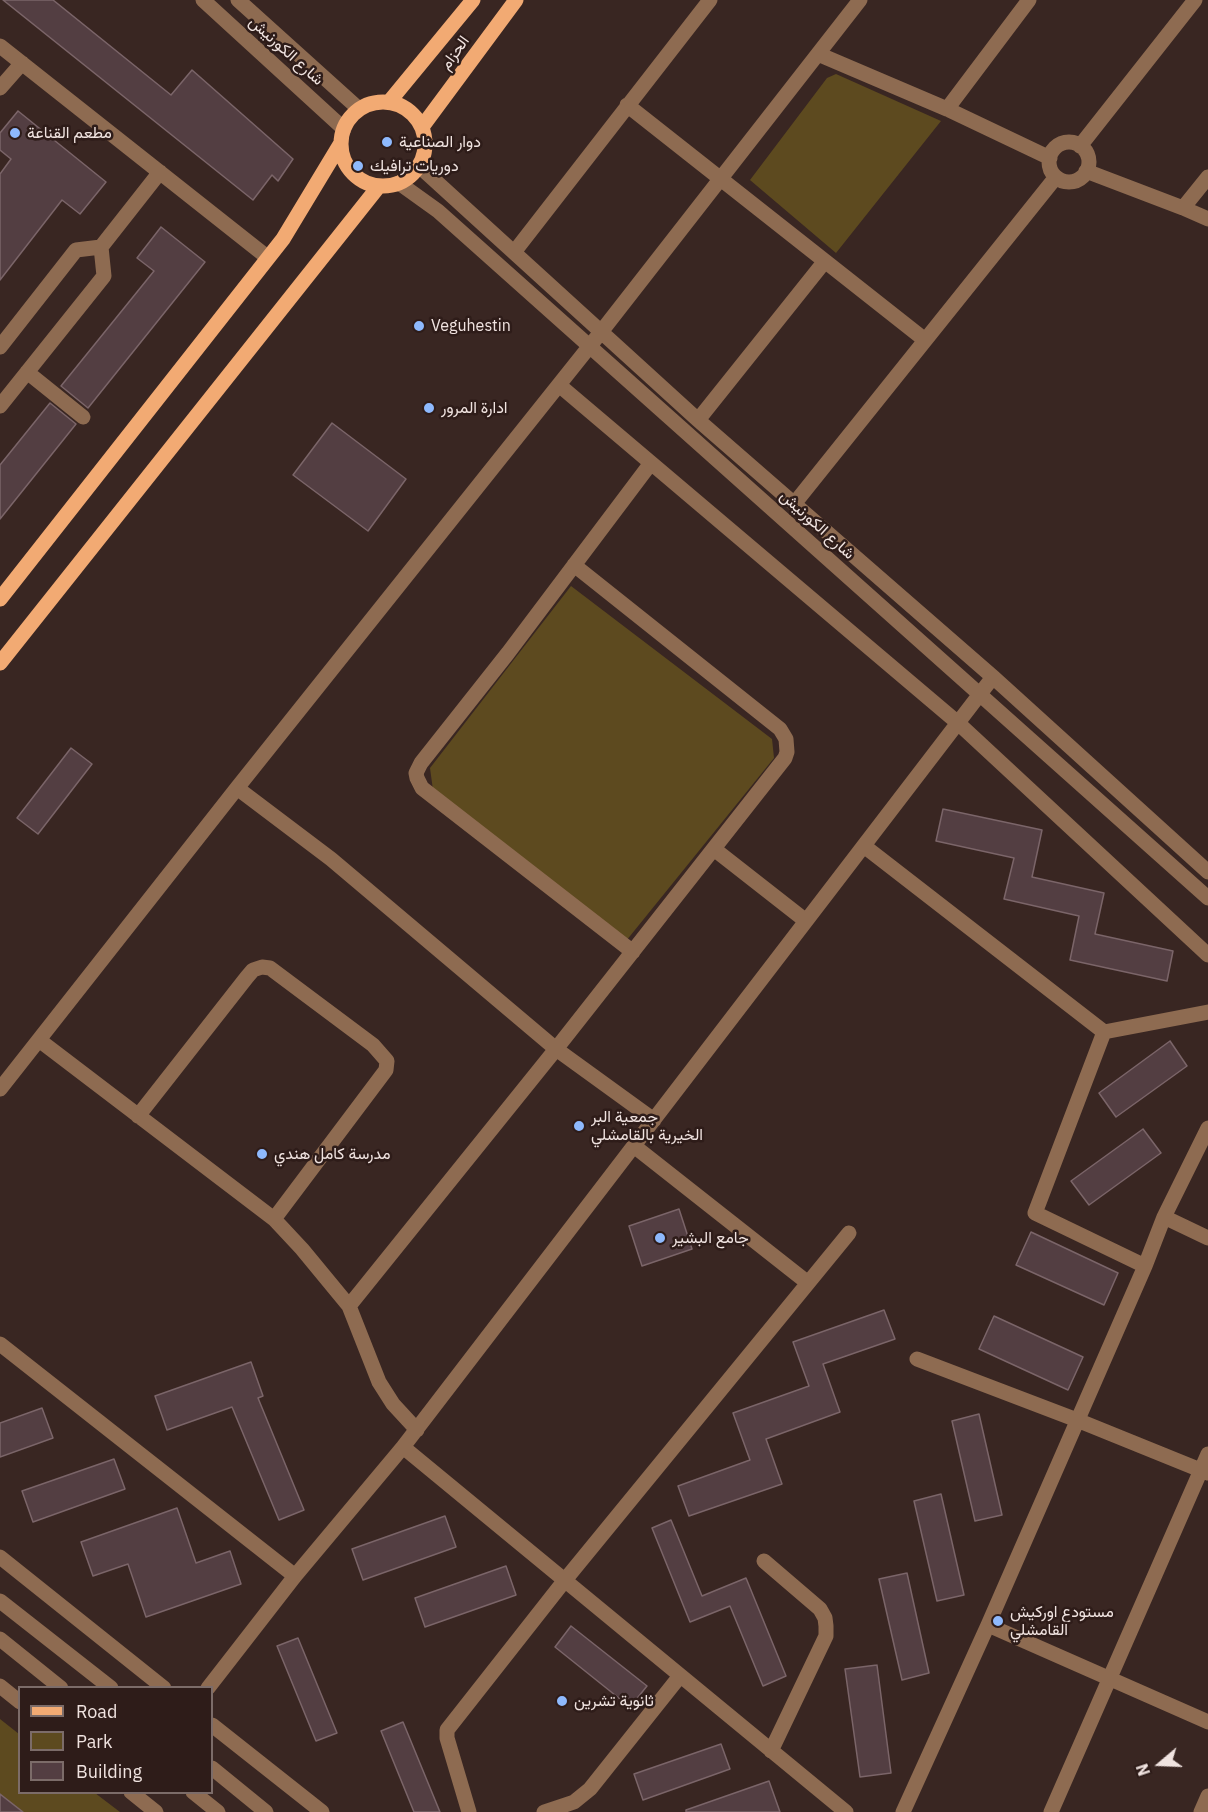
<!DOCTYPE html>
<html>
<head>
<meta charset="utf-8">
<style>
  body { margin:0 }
  #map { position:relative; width:1208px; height:1812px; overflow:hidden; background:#392622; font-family:"IBM Plex Sans",sans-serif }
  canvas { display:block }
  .legend { position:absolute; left:18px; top:1686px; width:195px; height:108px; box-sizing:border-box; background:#2e1c19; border:2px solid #7c6c69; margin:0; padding:8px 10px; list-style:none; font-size:18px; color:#f0e3e0 }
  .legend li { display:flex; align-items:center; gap:12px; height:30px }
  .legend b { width:30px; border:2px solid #7c6c69 }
  .north { position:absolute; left:1130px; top:1734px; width:60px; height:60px; -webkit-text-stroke:4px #2e1c19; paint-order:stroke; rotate:251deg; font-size:16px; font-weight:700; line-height:24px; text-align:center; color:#f0e3e0 }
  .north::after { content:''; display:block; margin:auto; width:21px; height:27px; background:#f0e3e0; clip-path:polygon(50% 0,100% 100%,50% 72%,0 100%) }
</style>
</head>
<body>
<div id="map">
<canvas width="1208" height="1812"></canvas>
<ul class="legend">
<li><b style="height:8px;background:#f2aa73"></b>Road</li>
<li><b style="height:16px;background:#5d4a1f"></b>Park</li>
<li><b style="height:16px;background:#533e42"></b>Building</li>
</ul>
<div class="north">N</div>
</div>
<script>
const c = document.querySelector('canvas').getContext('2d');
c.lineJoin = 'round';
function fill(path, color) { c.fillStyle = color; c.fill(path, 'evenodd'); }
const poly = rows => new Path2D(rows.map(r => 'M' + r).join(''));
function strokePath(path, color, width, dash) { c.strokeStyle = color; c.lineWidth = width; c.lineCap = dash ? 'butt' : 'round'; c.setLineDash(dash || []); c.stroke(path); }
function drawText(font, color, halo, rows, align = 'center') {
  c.font = font + ' "IBM Plex Sans",Vazirmatn,sans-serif'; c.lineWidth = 5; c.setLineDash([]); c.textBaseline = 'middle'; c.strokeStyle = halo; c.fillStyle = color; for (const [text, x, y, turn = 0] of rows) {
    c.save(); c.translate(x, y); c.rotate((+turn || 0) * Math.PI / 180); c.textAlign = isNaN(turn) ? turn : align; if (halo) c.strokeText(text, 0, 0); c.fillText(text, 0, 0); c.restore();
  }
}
fill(poly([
  [836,74,941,121,836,253,750,180,827,78],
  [571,586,772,739,774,758,626,941,433,790,430,768],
  [0,1719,19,1734,20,1792,95,1793,120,1812,0,1812]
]), '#5d4a1f');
const building = poly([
  [3,0,53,0,171,95,192,70,293,159,278,181,272,175,253,200,3,0],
  [18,111,106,182,80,214,62,200,0,280,0,174,11,159,0,150,0,133,18,111],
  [161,227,205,262,88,408,61,386,154,271,137,258,161,227],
  [50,403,76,424,0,519,0,465,50,403],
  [332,423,406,479,368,531,293,475,332,423],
  [71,748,92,764,38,834,17,818,71,748],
  [943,809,1042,830,1032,877,1104,893,1095,934,1173,951,1167,981,1070,960,1079,916,1004,899,1014,858,936,841,943,809],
  [1170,1041,1187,1066,1116,1117,1099,1093,1170,1041],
  [1143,1129,1161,1153,1089,1205,1071,1181,1143,1129],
  [679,1209,692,1249,642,1266,629,1226,679,1209],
  [1031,1232,1118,1273,1104,1305,1016,1265,1031,1232],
  [884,1310,895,1339,823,1364,840,1412,766,1439,782,1484,689,1516,678,1486,750,1460,733,1413,809,1386,793,1342,884,1310],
  [994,1316,1083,1357,1068,1390,979,1349,994,1316],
  [251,1362,263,1396,258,1398,304,1510,279,1520,232,1407,167,1430,155,1396,251,1362],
  [42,1408,53,1438,0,1457,0,1423,42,1408],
  [979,1414,1002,1515,975,1521,952,1421,979,1414],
  [114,1459,125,1489,33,1522,22,1491,114,1459],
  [941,1494,964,1595,937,1601,914,1501,941,1494],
  [177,1508,196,1563,230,1551,241,1584,146,1617,128,1564,93,1576,81,1542,177,1508],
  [445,1516,456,1547,363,1580,352,1549,445,1516],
  [671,1520,702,1596,746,1578,786,1676,763,1686,730,1606,690,1622,652,1528,671,1520],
  [506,1566,516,1595,425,1627,415,1598,506,1566],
  [907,1573,929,1673,902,1680,879,1579,907,1573],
  [571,1626,647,1686,630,1707,555,1647,571,1626],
  [298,1638,337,1733,316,1741,277,1646,298,1638],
  [877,1665,891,1773,860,1777,845,1669,877,1665],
  [403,1722,440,1812,414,1812,381,1731,403,1722],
  [721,1744,730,1769,643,1800,634,1774,721,1744],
  [769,1781,780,1812,686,1812,686,1810,769,1781],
  [0,1794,23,1812,0,1812,0,1794]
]);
fill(building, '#533e42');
strokePath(building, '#7b6569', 1.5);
strokePath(poly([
  [203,0,344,129],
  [238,0,359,109],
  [0,46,267,257],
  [818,54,947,109,1050,158],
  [0,88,22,63],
  [627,105,925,340],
  [947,109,1029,0],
  '1049 162a20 20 0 1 1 40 0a20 20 0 1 1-40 0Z',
  [1080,146,1195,0],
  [419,166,698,420,993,677,1208,872],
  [1086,171,1183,208,1208,219],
  [399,183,438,211,1208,898],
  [1183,208,1208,177],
  [515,251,710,0],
  [0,347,76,250,101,247],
  [27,372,83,417],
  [559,385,958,723,1208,955],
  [0,406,104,276,101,247,160,172],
  [698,420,825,261],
  [794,504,1056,177],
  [237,788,331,859,556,1049,654,1120],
  [864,846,1104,1032],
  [714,849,806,921],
  [633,952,422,788,417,778,416,773,421,763,508,653,651,463],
  [39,1040,274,1219,302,1249,349,1306,379,1382,393,1404,417,1430],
  [0,1089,237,788,601,332,860,0],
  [138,1116,247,977,253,970,262,967,270,968,373,1045,387,1061,386,1070,274,1219],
  [634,1146,808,1283],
  [1164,1217,1208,1238],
  [1145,1266,1035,1213,1104,1032,1208,1012],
  [349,1306,556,1049,785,758,787,752,786,739,780,729,574,565],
  [0,1344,295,1576],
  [917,1359,1077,1420,1208,1473],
  [403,1447,846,1812],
  [0,1557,164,1688],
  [764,1561,820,1609,825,1618,826,1626,826,1636,771,1751],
  [0,1601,111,1688],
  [988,1625,1208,1722],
  [0,1639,61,1688],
  [0,1686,20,1702],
  [208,1688,295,1576,403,1447,993,677],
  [212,1725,322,1812],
  [212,1768,266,1812],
  [131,1792,156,1812],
  [193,1792,218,1812],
  [469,1812,447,1738,447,1730,565,1580,849,1233],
  [544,1812,574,1802,590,1789,680,1676],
  [903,1812,988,1625,1145,1266,1164,1217,1208,1128],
  [1051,1812,1208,1454],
  [1201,1812,1208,1796]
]), '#8e6b51', 15);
strokePath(poly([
  [389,102,473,0],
  '341 144a42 42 0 1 1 84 0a42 42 0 1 1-84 0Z',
  [422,127,516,0],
  [0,599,283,239,341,143],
  [0,663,379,186]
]), '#f2aa73', 15);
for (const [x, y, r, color] of [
  [15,133,6,"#8eb9fd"],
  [387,142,6,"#8eb9fd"],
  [358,166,6,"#8eb9fd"],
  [419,326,6,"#8eb9fd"],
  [429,408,6,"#8eb9fd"],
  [579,1126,6,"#8eb9fd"],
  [262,1154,6,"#8eb9fd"],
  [660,1238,6,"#8eb9fd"],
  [998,1621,6,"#8eb9fd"],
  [562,1701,6,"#8eb9fd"]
]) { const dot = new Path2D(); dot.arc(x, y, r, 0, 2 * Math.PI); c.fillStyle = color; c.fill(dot); strokePath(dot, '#2e1c19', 2); }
drawText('16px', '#f0e3e0', '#2e1c19', [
  ["شارع الكورنيش",286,51,42],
  ["الحزام",455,53,-54],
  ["شارع الكورنيش",817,525,42]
]);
drawText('16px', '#f0e3e0', '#2e1c19', [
  ["مطعم القناعة",27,133],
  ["دوار الصناعية",399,142],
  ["دوريات ترافيك",370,166],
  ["Veguhestin",431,326],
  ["ادارة المرور",441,408],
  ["جمعية البر",591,1117],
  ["الخيرية بالقامشلي",591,1135],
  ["مدرسة كامل هندي",274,1154],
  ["جامع البشير",672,1238],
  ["مستودع اوركيش",1010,1612],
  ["القامشلي",1010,1630],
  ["ثانوية تشرين",574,1701]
], 'left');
</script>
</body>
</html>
